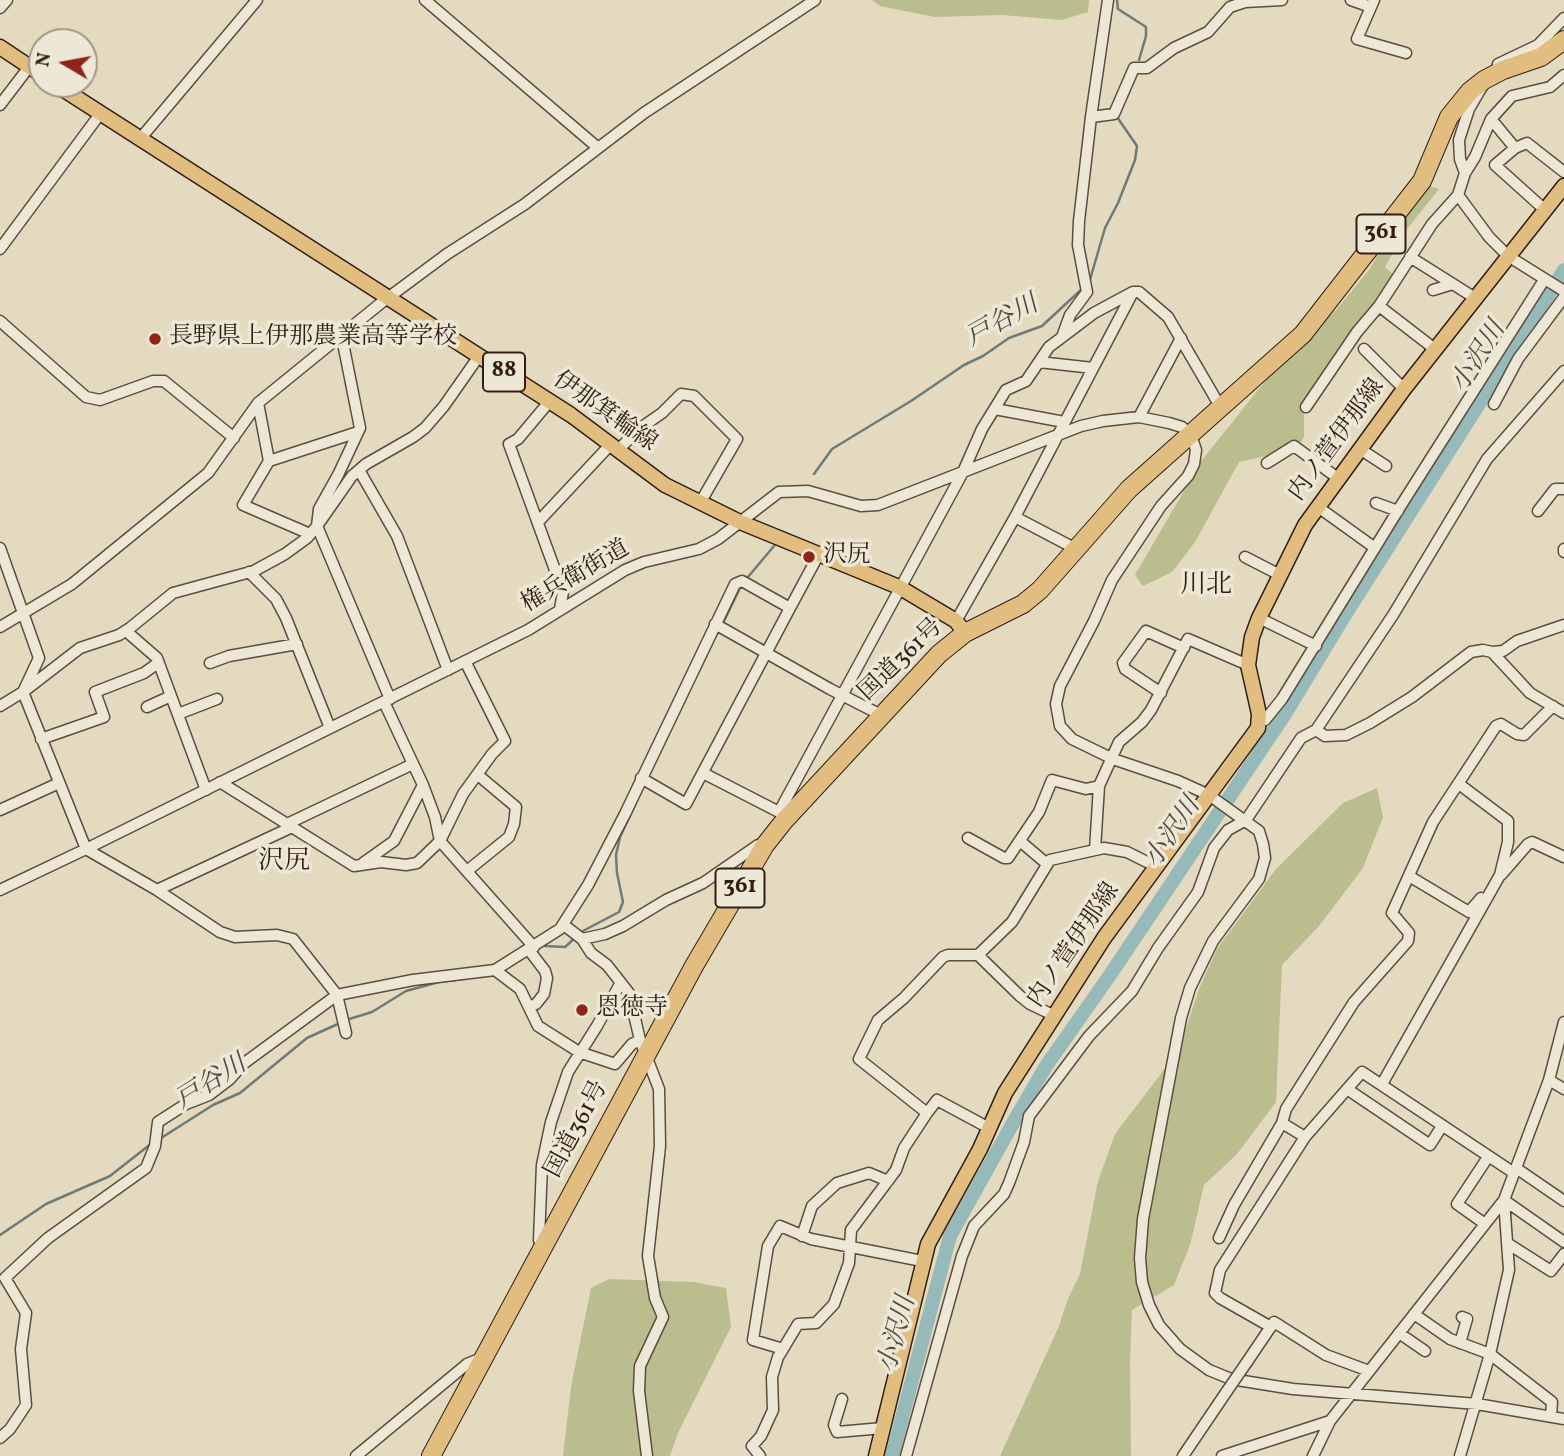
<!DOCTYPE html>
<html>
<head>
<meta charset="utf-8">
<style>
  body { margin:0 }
  #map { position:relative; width:1564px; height:1456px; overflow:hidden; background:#e3dac0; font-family:Vollkorn,serif }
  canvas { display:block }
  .north { position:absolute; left:28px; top:28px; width:70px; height:70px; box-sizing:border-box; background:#ede7d6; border:2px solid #a29689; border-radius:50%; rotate:280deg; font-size:19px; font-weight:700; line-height:28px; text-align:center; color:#321d15 }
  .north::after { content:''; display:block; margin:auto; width:24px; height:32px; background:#8f2418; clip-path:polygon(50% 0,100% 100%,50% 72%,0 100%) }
</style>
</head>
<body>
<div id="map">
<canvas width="1564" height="1456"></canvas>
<div class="north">N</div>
</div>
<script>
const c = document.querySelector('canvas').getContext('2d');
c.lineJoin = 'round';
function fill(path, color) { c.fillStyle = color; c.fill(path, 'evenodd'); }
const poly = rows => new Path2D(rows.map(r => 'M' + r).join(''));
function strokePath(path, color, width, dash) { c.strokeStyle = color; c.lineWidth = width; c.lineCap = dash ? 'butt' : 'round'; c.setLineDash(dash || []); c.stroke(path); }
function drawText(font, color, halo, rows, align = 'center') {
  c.font = font + ' Vollkorn,"Noto Serif JP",serif'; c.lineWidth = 7; c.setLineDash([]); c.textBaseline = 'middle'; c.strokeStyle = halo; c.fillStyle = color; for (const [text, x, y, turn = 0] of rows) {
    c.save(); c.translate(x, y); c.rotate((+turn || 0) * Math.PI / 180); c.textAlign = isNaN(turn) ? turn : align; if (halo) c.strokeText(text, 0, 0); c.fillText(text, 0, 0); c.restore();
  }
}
fill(poly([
  [872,0,1089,0,1088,12,1062,20,1002,15,935,17,880,6],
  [1426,185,1439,189,1403,234,1385,267,1394,275,1391,289,1346,340,1304,412,1304,437,1296,449,1239,462,1195,542,1172,572,1143,586,1135,575,1202,460,1287,354,1336,310,1369,270,1407,206],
  [1377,788,1383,817,1363,868,1319,926,1282,965,1276,1102,1237,1154,1204,1185,1190,1245,1174,1285,1132,1310,1130,1359,1131,1456,1000,1456,1059,1326,1067,1301,1080,1274,1098,1181,1115,1134,1179,1050,1199,989,1217,949,1276,869,1343,803],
  [609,1279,693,1282,726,1288,731,1327,678,1433,670,1456,563,1456,571,1387,591,1288]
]), '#babd8e');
strokePath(poly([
  [1117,0,1118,9,1146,27,1146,36,1139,60],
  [1089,283,1105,228,1118,203,1135,160,1137,146,1117,117],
  [814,474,832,449,911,401,964,365,983,356,1009,338,1042,326,1084,287],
  [748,577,774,546],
  [723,623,740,588],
  [581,932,619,912,623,902,617,873,616,855,620,837,635,805],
  [545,946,565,947,576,937],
  [346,1020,372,1012,406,991,439,982,463,979],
  [158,1140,213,1105,240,1093,307,1038,340,1023],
  [0,1235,46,1204,110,1176,152,1143]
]), '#6e7b77', 2.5);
strokePath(poly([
  [892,1456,950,1236,1009,1130,1046,1066,1110,975,1287,711,1342,620,1564,270]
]), '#96bab9', 14);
const minor = poly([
  [425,0,597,147],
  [1351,0,1371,7,1374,0],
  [1371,7,1357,39,1406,53],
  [0,8,7,0],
  [1498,64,1538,45,1564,18],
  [1483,85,1469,109,1459,140,1460,159,1465,173,1458,195,1489,237,1508,256,1564,291],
  [0,105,29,67],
  [1091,117,1114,114,1134,68,1147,68,1174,48,1208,32,1230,7,1245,2,1282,0],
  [1491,119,1515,148,1495,165,1545,210],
  [140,139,257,0],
  [1515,148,1527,143,1564,172],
  [1465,173,1475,157,1491,119,1512,96,1550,87,1564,75],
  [0,249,100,114],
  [1410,257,1475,298],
  [1433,290,1453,284],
  [1379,306,1436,350],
  [0,321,86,397,100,400,153,381,164,381,234,438],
  [1062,337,1070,315,1087,292,1078,245,1079,221,1091,117,1108,0],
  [342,338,360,428,338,475,319,509,317,526,390,699],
  [1364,349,1404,389],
  [1039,362,1093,368],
  [549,402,518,439,509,444,563,592,560,609],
  [258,403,269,461,243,505,310,534],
  [1494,404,1518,359,1564,297],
  [1306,407,1357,332,1379,306,1432,224,1458,195],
  [995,409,1064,422],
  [1139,417,1181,338],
  [1360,449,1386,466],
  [618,450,639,429,662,413,681,394,694,396,737,439,700,503],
  [269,461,358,432],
  [1267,463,1294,446,1339,479],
  [359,470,397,536,448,670],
  [1376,503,1398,511],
  [1318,507,1375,548],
  [1538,511,1555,489,1564,489],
  [1015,517,1076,549],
  [538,522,611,444],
  [0,548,39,658,23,692,86,849,157,890,220,932,235,937,277,935,293,939,337,995,346,1033],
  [1564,549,1564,552],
  [1245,557,1280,575],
  [249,572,276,599,286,618,330,728],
  [1259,618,1316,646],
  [956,621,1015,517,1132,294],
  [715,624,830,689,881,715],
  [0,627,72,584,208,473,258,403,381,303,447,254,525,204,644,113,815,0],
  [126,631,157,658,171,696],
  [1492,652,1530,693,1564,713],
  [210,663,229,656,297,644],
  [1161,693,1125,669,1123,663,1146,631,1184,648],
  [384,702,423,785,435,817,440,841,534,947],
  [0,706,23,692,80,648,119,635,130,628,173,593,254,571,285,554,307,538,317,526,352,476,366,464,413,437,425,428,444,406,479,356],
  [147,707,171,696,206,790],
  [178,714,217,699],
  [1260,721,1265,720,1282,699,1400,507,1544,280],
  [1316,730,1325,736,1346,735,1370,723,1412,697,1471,652,1483,650,1492,652,1503,651,1517,641,1564,625],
  [41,739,104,717,95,692,144,673,158,663],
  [703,773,779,812,963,472,982,429,1006,390,1026,381,1049,347,1094,313,1133,292,1139,292,1168,317,1221,408],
  [641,778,686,804,790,608],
  [220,782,354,866,381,862,406,865,417,863,440,841,463,794,492,754,505,741,465,661],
  [0,810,59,783],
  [287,824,413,764],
  [968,838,1004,858,1008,858,1039,812,1052,780,1086,789,1099,786,1119,742,1142,722,1151,710,1188,639,1248,665],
  [1020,841,1047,864],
  [1095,850,1104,848,1127,852,1157,867],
  [363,863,394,841,423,785],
  [467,871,509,837,514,824,516,807,478,775],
  [1501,875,1528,844,1532,842,1564,857],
  [1409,876,1469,912,1481,898],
  [0,890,86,849,528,630,625,570,644,562,699,549,718,539,779,492,808,491,861,506,878,505,1081,426,1103,421,1139,417,1169,423,1182,427,1191,435,1196,450,1194,464,1188,476,1161,506,1112,580,1094,621,1060,686,1056,704,1060,726,1072,739,1113,759,1178,781,1209,795,1259,831,1263,844,1265,858,1259,879,1213,941,1190,988,1181,1018,1143,1219,1140,1258,1142,1282,1149,1305,1159,1325,1180,1349,1209,1370,1231,1379,1293,1389,1477,1404,1564,1419],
  [157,890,292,827],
  [564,925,582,939,591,953,607,965,629,993,640,1040,659,1089,660,1146,648,1256,655,1298,663,1317,640,1366,639,1391,647,1456],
  [582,939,605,934,623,926,666,900,703,883,758,845,764,845],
  [978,955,1012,922,1050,860,1095,850,1099,786],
  [495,970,520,989,538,1026,579,1052,615,1064,632,1044,640,1040],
  [529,1007,536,1004,544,994,547,978,545,971,529,950],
  [1549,1080,1564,1089],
  [1382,1084,1500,875,1508,842,1508,821,1459,784],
  [1347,1089,1430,1145,1442,1126],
  [927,1113,937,1100,989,1128],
  [1305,1137,1282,1123,1286,1109,1354,1002,1408,941,1409,933,1392,913,1433,822,1496,726,1501,724,1517,734,1524,735,1553,706],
  [1516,1168,1564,1201],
  [1504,1200,1564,1242],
  [1485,1224,1457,1204,1488,1157],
  [802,1236,812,1206,837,1183,869,1173,888,1181],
  [1219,1238,1234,1205,1282,1123],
  [1507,1243,1551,1271,1564,1254],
  [542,1247,539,1240,542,1165,551,1122,568,1072,597,1026,620,984],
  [1414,1314,1450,1339,1490,1354,1552,1402,1551,1416],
  [1271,1327,1220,1298,1215,1293,1220,1270,1305,1137,1362,1072,1514,1173],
  [1399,1333,1425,1351],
  [1460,1343,1467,1319,1462,1317],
  [783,1349,798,1324,816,1323,834,1304,849,1263,851,1230,896,1170,904,1148,927,1113,859,1059,878,1020,904,998,943,957,948,955,978,955,1020,996,1030,1004,1055,1016],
  [1247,1362,1274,1322,1326,1355,1369,1371],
  [842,1399,834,1425,837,1432,883,1428],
  [0,1438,10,1429,26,1405,21,1349,26,1313,5,1278,48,1238,146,1168,155,1146,158,1122,186,1104,209,1095,230,1079,243,1064,337,995,413,980,495,970,560,929,588,885,625,814,735,584,742,581,790,608,819,554],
  [356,1456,467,1364,482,1358],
  [760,1456,752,1446,761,1436,773,1410,772,1377,778,1357,783,1349,753,1340,768,1246,780,1226,811,1239,922,1261],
  [906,1456,962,1256,974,1226,1004,1194,1009,1183,1024,1142,1029,1116,1089,1036,1132,991,1158,948,1198,892,1214,848,1228,830,1246,820,1301,738,1316,730,1393,615,1487,459,1564,371],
  [1183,1456,1227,1391],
  [1222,1456,1330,1421],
  [1313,1456,1330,1421,1504,1200],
  [1460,1456,1490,1354,1509,1270,1504,1200,1549,1080,1564,1022]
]);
const major = poly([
  [0,47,42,75],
  [55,84,571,415,665,485,740,522,899,587,956,621,965,633],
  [876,1456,928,1244,980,1149,1005,1093,1104,938,1258,728,1259,714,1248,665,1252,637,1259,618,1305,525,1404,389,1564,186]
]);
const highway = poly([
  [431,1456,694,966,765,845,784,821,939,654,965,633,1023,604,1040,590,1129,489,1303,334,1422,181,1449,117,1470,91,1484,80,1503,70,1541,57,1564,40]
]);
strokePath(minor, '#5e4c40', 13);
strokePath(major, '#321d15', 17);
strokePath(highway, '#321d15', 20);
strokePath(minor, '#ede7d6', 10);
strokePath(major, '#e2bd80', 14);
strokePath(highway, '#e2bd80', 18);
const minorBridge = poly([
  [1227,1391,1247,1362]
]);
strokePath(minorBridge, '#5e4c40', 13, []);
strokePath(minorBridge, '#ede7d6', 10);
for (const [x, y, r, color] of [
  [155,339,7,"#8f2418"],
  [809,557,7,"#8f2418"],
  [582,1010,7,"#8f2418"]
]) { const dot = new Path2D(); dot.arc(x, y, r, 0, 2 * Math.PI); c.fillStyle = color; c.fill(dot); strokePath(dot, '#ede7d6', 2.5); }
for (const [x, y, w] of [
  [1381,234,49],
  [504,372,42],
  [740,888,49]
]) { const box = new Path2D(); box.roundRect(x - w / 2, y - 19.5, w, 39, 5); c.fillStyle = '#ede7d6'; c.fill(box); strokePath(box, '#321d15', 2); }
drawText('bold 23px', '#321d15', null, [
  ["361",1381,234],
  ["88",504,372],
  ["361",740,888]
]);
drawText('24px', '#321d15', '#ede7d6', [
  ["長野県上伊那農業高等学校",169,339],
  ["沢尻",823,557],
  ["恩徳寺",596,1010]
], 'left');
drawText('24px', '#321d15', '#ede7d6', [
  ["伊那箕輪線",604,413,35],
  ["内ノ萱伊那線",1338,441,-54],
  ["権兵衛街道",576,578,-30],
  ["国道361号",902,661,-44],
  ["内ノ萱伊那線",1075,946,-56],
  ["国道361号",578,1130,-62]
]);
drawText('italic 26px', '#504c46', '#ede7d6', [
  ["戸谷川",1003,323,-29],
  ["小沢川",1480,358,-58],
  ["小沢川",1174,834,-56],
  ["戸谷川",212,1084,-32],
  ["小沢川",899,1335,-75]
]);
drawText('26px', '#321d15', '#ede7d6', [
  ["川北",1206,587],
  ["沢尻",284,863]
]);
</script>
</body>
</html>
